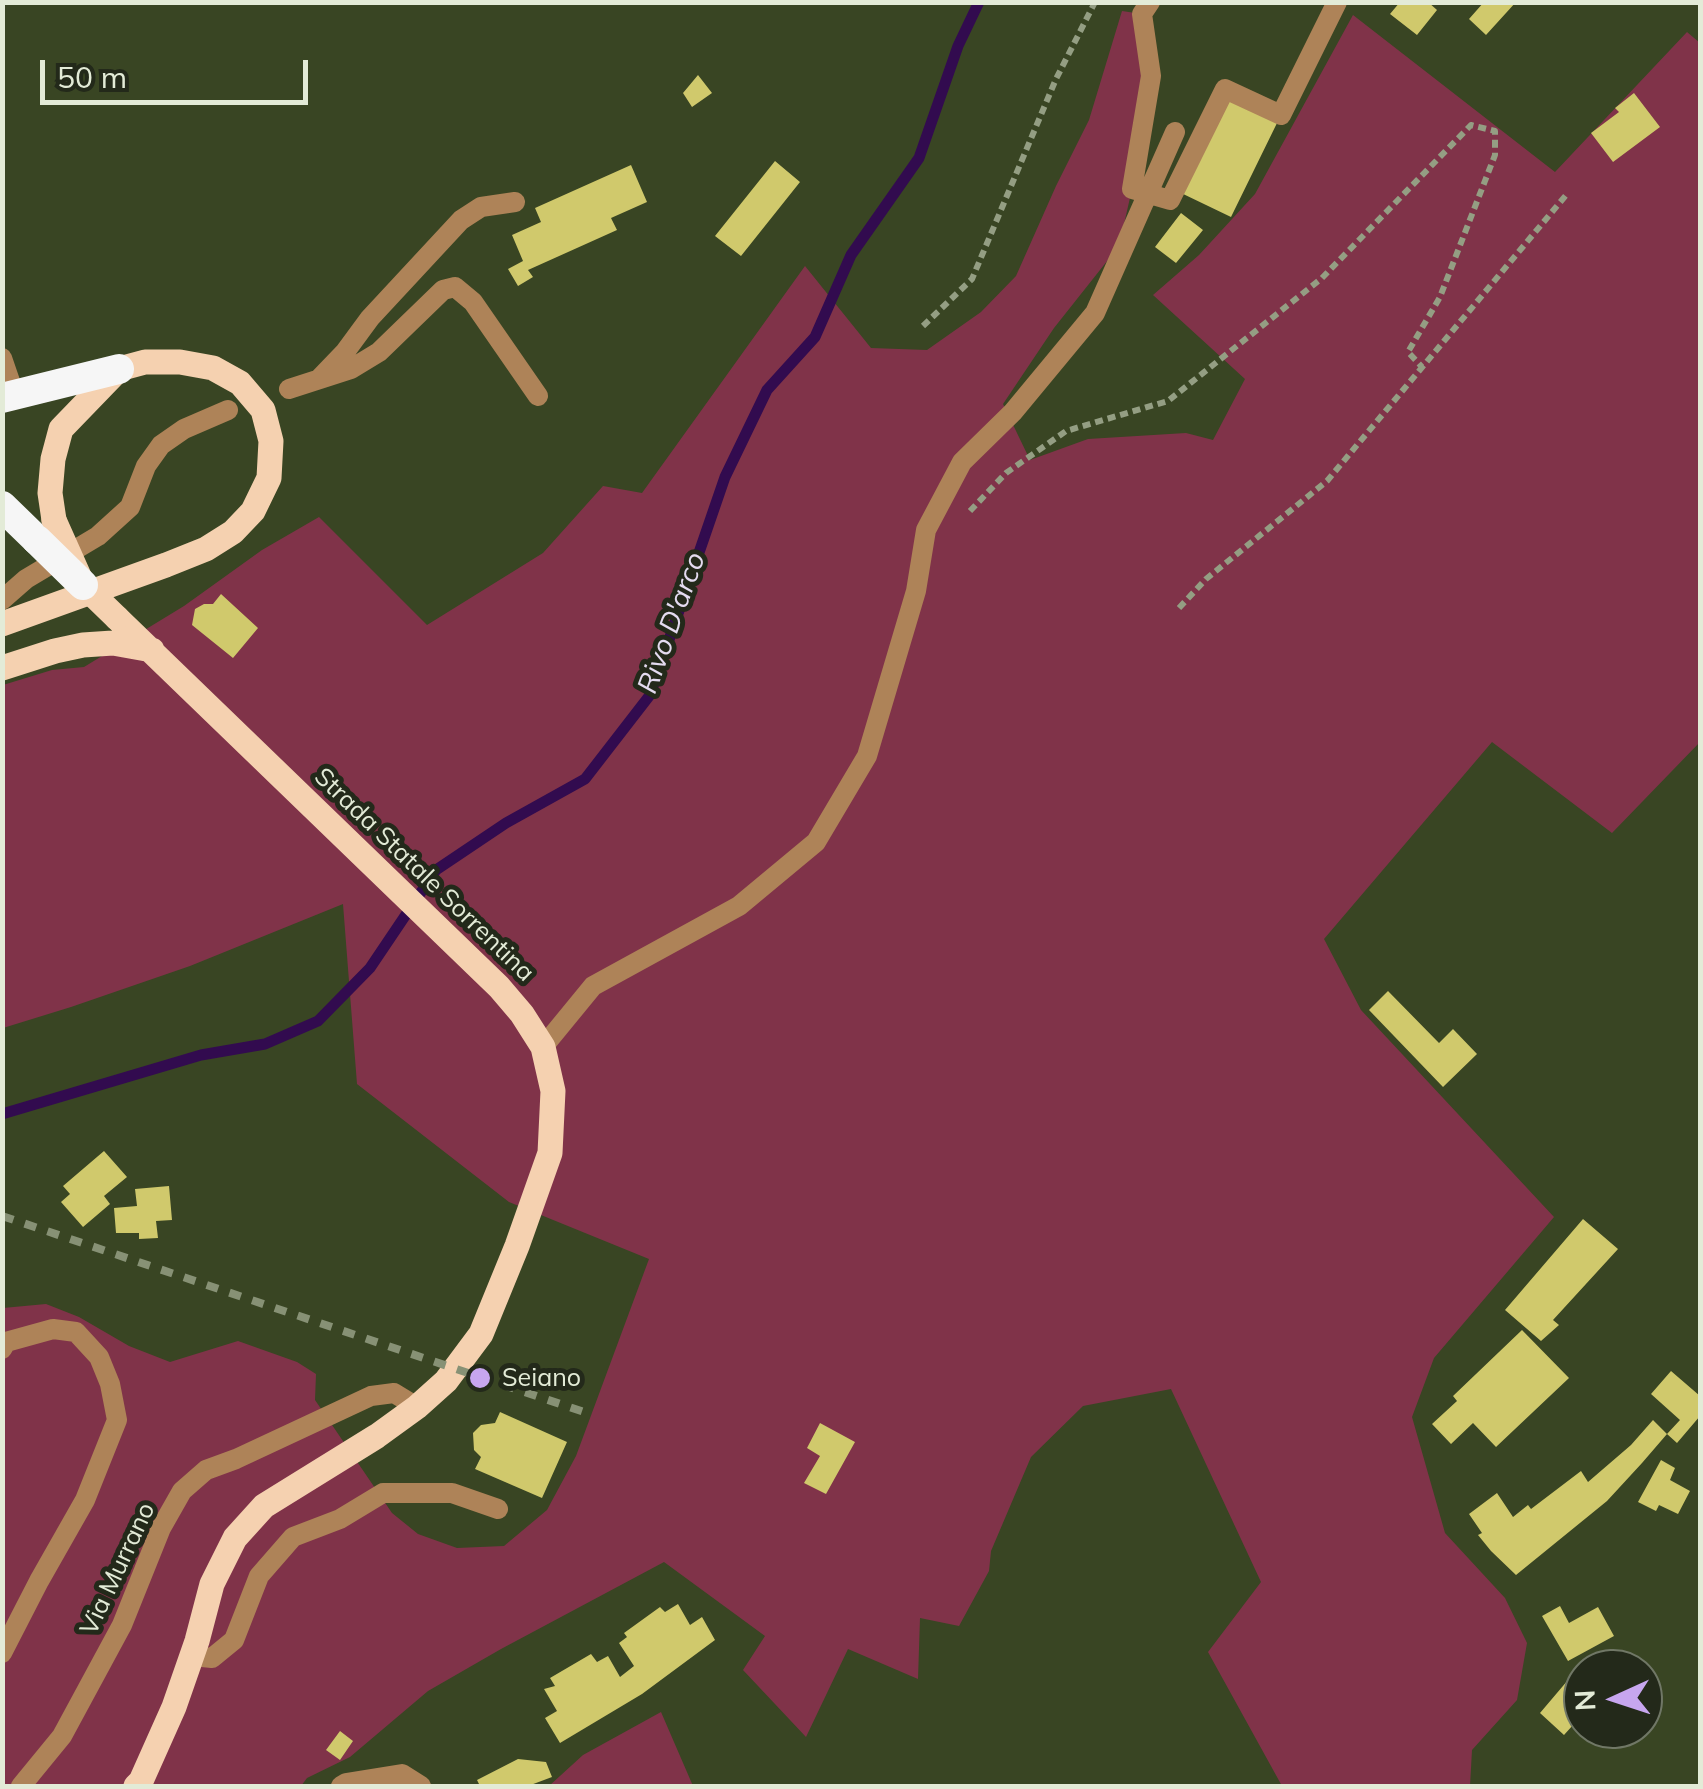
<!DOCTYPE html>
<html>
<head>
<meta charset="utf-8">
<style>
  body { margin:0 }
  #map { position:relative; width:1703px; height:1789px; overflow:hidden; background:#394523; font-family:Mulish,sans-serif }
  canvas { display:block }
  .frame { position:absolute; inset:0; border:5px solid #e3ebd7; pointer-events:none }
  .north { position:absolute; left:1563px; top:1649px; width:100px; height:100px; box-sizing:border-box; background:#23291a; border:2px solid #707766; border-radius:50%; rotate:267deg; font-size:28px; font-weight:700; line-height:40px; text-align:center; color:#e3ebd7 }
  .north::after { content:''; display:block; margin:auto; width:35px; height:45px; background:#c7a6ef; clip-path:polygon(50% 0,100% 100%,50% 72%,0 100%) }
  .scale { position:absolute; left:40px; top:60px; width:268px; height:45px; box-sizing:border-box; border:5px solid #e3ebd7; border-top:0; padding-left:12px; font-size:30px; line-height:35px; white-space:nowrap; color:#e3ebd7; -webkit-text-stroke:8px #23291a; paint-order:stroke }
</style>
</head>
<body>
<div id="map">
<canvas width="1703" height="1789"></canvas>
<div class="frame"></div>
<div class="north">N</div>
<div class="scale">50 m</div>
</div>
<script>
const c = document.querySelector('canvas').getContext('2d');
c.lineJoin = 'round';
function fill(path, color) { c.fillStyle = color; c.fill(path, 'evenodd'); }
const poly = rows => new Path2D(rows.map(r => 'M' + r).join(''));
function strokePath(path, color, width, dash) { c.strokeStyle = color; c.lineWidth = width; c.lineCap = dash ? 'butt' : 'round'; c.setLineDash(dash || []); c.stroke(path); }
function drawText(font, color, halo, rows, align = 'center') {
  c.font = font + ' Mulish,sans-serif'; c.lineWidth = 10; c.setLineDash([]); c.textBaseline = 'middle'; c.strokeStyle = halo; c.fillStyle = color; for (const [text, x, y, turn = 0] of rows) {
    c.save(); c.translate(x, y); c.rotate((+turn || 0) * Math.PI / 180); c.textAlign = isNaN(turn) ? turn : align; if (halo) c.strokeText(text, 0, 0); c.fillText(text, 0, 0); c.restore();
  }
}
fill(poly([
  [1122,11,1142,14,1151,76,1132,189,1119,246,1054,328,1003,404,1030,460,1088,439,1186,433,1213,440,1245,379,1153,295,1199,255,1255,194,1353,15,1555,172,1687,32,1700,43,1700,742,1612,833,1492,742,1324,939,1361,1010,1554,1217,1434,1358,1412,1417,1445,1533,1505,1598,1527,1643,1517,1700,1472,1750,1470,1786,1282,1786,1208,1652,1261,1582,1171,1389,1083,1406,1031,1457,991,1551,989,1571,959,1626,920,1618,918,1679,848,1649,806,1737,743,1670,765,1636,664,1562,501,1649,428,1691,350,1757,307,1778,301,1786,3,1786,3,1308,46,1304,79,1317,129,1346,170,1362,238,1341,297,1362,316,1374,315,1400,392,1513,418,1534,457,1548,504,1546,547,1510,576,1456,649,1259,509,1202,357,1084,343,904,190,966,71,1007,3,1028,3,685,52,670,84,667,184,606,262,550,319,517,427,625,543,553,603,486,642,493,805,266,871,348,927,350,981,312,1016,276,1056,186,1089,120],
  [661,1712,693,1786,549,1786,583,1755]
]), '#803349');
strokePath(poly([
  [2,1114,201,1055,265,1044,318,1021,370,968,436,870,506,823,585,779,650,695,725,477,767,390,815,337,851,255,919,158,958,46,979,2]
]), '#320b4f', 11);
fill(poly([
  [1400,2,1428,2,1437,10,1417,35,1390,14],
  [1484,2,1516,2,1486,35,1469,19],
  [698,75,712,93,692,107,683,93],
  [1634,93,1660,127,1613,162,1591,133,1619,112,1615,108],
  [1227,96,1278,121,1231,217,1179,192],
  [775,161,800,182,741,256,715,236],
  [631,165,647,202,611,218,617,230,528,270,533,277,518,286,508,269,523,261,512,235,541,222,535,208],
  [1181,213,1203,230,1176,263,1155,247],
  [221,594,258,628,233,658,192,625,195,609,204,604,213,604],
  [1388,991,1439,1043,1453,1029,1477,1054,1443,1087,1369,1010],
  [104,1151,127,1177,104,1196,110,1204,83,1227,61,1202,70,1194,63,1186],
  [169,1186,172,1220,156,1221,158,1238,139,1239,139,1233,116,1233,114,1208,137,1206,135,1189],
  [1583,1219,1618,1249,1553,1320,1559,1325,1541,1341,1505,1310],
  [1522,1330,1569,1378,1496,1447,1473,1423,1451,1444,1432,1424,1457,1401,1453,1396],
  [1671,1371,1700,1396,1698,1405,1700,1407,1700,1416,1677,1443,1667,1434,1680,1420,1651,1394],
  [500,1412,567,1442,542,1498,475,1469,481,1457,474,1450,473,1433,481,1425,495,1423],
  [1653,1420,1667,1434,1642,1463,1607,1501,1516,1575,1491,1551,1478,1535,1482,1533,1469,1514,1497,1493,1513,1517,1528,1505,1531,1509,1581,1471,1588,1482,1631,1445],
  [820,1423,855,1442,826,1494,804,1483,820,1456,807,1448],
  [1661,1460,1675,1468,1670,1480,1690,1491,1678,1514,1659,1505,1656,1511,1638,1502],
  [678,1604,690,1625,702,1617,715,1640,642,1694,560,1743,545,1718,557,1711,544,1689,555,1686,550,1678,591,1654,597,1662,608,1656,620,1677,634,1666,619,1643,627,1637,624,1633,660,1607,665,1612],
  [1560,1606,1569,1623,1598,1607,1614,1636,1568,1661,1542,1616],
  [1568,1680,1583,1694,1583,1714,1564,1735,1540,1713],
  [340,1731,353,1741,340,1760,326,1750],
  [518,1759,546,1762,552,1777,528,1786,480,1786,477,1780]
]), '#d0c96c');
strokePath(poly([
  [923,326,972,279,1056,79,1095,2],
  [970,511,1006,473,1066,431,1168,401,1322,278,1471,125,1495,131,1495,155,1440,297,1408,352,1422,367],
  [1179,608,1206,579,1327,481,1567,194]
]), '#949e83', 6, [8, 5]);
strokePath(poly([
  [1150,2,1142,14,1151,76,1132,189,1170,200,1225,89,1281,115,1337,2],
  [2,358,15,396],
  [320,378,345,352,370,318,461,220,481,207,515,202],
  [289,389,351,369,379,352,443,290,455,287,473,302,538,396],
  [2,600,26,579,98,536,130,507,146,466,161,445,184,429,228,410],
  [543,1047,593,986,739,906,816,842,867,756,916,591,926,530,962,462,1013,412,1095,313,1175,132],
  [192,1656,212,1658,234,1640,259,1576,293,1537,340,1519,383,1493,452,1493,498,1509],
  [341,1786,346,1783,402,1774,421,1786]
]), '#ae8358', 20);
strokePath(poly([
  [2,1349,6,1342,53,1329,76,1332,99,1357,110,1384,117,1420,85,1500,39,1581,2,1653],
  [21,1786,62,1736,122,1625,161,1528,182,1491,206,1470,236,1459,371,1396,394,1393,417,1407]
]), '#ae8358', 20);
strokePath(poly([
  [117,618,499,987,522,1014,543,1047,553,1091,550,1153,517,1246,481,1334,446,1381,417,1407,377,1436,264,1506,235,1538,212,1584,197,1641,174,1707,141,1781,136,1786],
  [2,624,166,565,206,549,233,532,253,511,269,478,271,441,263,410,240,383,213,368,180,362,145,362,119,369,61,429,53,459,50,493,54,520],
  [2,668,55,651,83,645,113,643,152,650]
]), '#f5d1b0', 25);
strokePath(poly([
  [2,398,119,369],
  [2,506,37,540]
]), '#f6f6f6', 30);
strokePath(poly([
  [2,1216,584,1412]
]), '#879175', 8, [12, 12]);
strokePath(poly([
  [54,520,83,585,117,618]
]), '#f5d1b0', 25);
strokePath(poly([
  [37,540,83,585]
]), '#f6f6f6', 30);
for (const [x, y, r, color] of [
  [480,1378,12,"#c7a6ef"]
]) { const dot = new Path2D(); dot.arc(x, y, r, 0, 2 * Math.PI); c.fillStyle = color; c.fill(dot); strokePath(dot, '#23291a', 4); }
drawText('25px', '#e3ebd7', '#23291a', [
  ["Strada Statale Sorrentina",424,875,44],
  ["Via Murrano",118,1569,-65]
]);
drawText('25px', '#e3ebd7', '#23291a', [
  ["Seiano",502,1378]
], 'left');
drawText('italic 28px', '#e4dbf0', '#23291a', [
  ["Rivo D'arco",672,623,-70]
]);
</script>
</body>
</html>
